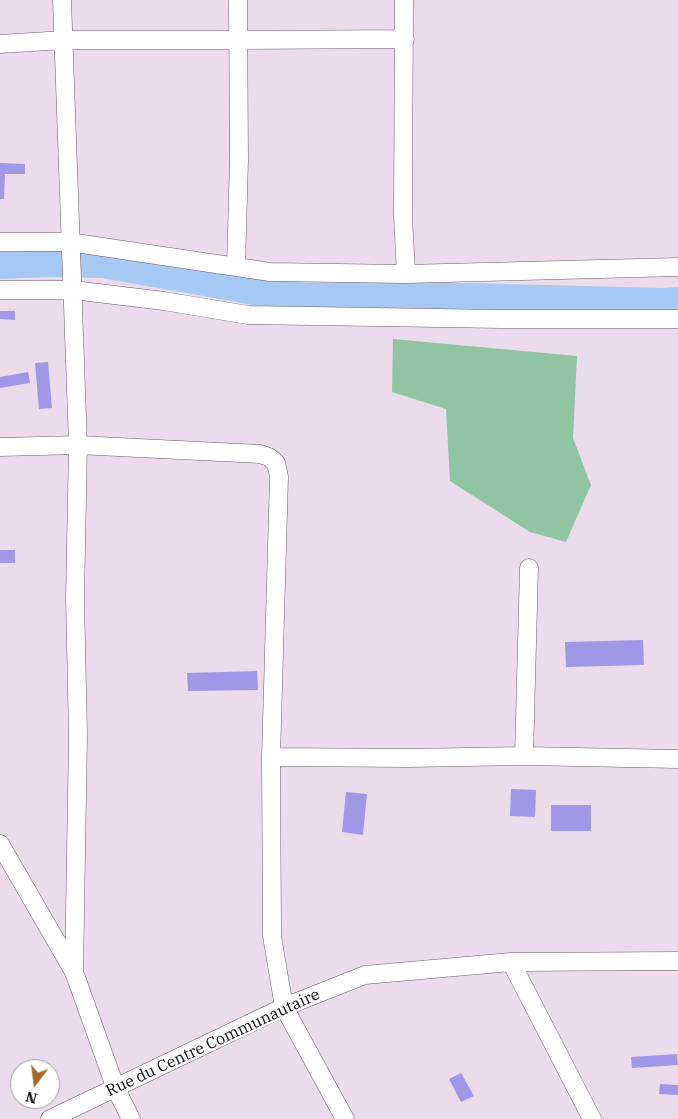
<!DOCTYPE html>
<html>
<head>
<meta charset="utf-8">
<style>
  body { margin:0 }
  #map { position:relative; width:678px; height:1119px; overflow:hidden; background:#eadceb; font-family:"IBM Plex Serif",serif }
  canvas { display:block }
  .north { position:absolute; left:10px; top:1059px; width:50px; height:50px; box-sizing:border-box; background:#fff; border:1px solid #9f9d9f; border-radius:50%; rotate:195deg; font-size:14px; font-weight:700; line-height:20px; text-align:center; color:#0f0b0f }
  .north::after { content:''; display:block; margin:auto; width:18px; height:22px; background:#a6692c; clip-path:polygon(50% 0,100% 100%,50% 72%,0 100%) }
</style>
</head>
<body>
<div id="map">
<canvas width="678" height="1119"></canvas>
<div class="north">N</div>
</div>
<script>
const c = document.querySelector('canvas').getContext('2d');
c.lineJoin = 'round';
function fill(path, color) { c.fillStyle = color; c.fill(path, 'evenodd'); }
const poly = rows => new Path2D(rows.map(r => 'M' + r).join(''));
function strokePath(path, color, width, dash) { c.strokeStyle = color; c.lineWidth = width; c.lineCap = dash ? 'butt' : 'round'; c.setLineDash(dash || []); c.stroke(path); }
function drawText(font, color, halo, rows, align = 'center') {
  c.font = font + ' "IBM Plex Serif",serif'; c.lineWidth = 4.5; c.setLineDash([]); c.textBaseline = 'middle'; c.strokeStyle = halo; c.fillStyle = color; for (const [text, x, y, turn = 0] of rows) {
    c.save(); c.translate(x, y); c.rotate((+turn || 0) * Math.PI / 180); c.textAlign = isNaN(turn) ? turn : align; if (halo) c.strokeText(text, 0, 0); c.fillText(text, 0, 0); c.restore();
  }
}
fill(poly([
  [393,339,577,356,573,438,591,485,566,542,530,532,450,481,446,409,392,392]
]), '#90c4a3');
fill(poly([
  [87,249,151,258,269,281,327,283,430,282,662,288,678,287,678,314,265,307,102,278,47,277,0,279,0,252]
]), '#a5c9f2');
fill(poly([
  [0,163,25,164,25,174,5,174,4,199,0,199],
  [0,311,15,311,15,320,0,319],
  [48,362,52,408,39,409,35,363],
  [28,372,30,383,0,388,0,377],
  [0,550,15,550,15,563,0,563],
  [643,640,644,665,566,667,565,642],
  [257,671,258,690,188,691,187,673],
  [511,789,536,790,535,817,510,816],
  [346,792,367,794,363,835,342,832],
  [551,805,591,805,591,831,551,831],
  [677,1054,678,1065,632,1068,631,1057],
  [461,1073,474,1096,461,1102,449,1079],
  [660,1084,678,1085,678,1095,659,1094]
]), '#a097e7');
const minor = poly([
  [62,0,78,445,75,598,78,736,74,972],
  [404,0,403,216,406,274],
  [0,44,64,40,238,40,405,39],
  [0,242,69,242,270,272,406,274,678,267],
  [236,266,239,160,238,0],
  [0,290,73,290,164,301,248,315,501,319,678,319],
  [0,447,78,445,260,454,269,457,276,463,279,477,271,757,272,936,284,1007,345,1119],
  [524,756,529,568],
  [271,757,408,758,524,756,678,759],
  [0,844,74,972,116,1089,131,1119],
  [511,962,592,1119],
  [50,1119,284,1007,365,975,511,962,678,961]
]);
strokePath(minor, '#675c68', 19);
strokePath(minor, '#fff', 18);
drawText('16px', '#0f0b0f', '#fff', [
  ["Rue du Centre Communautaire",213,1043,-25]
]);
</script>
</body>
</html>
